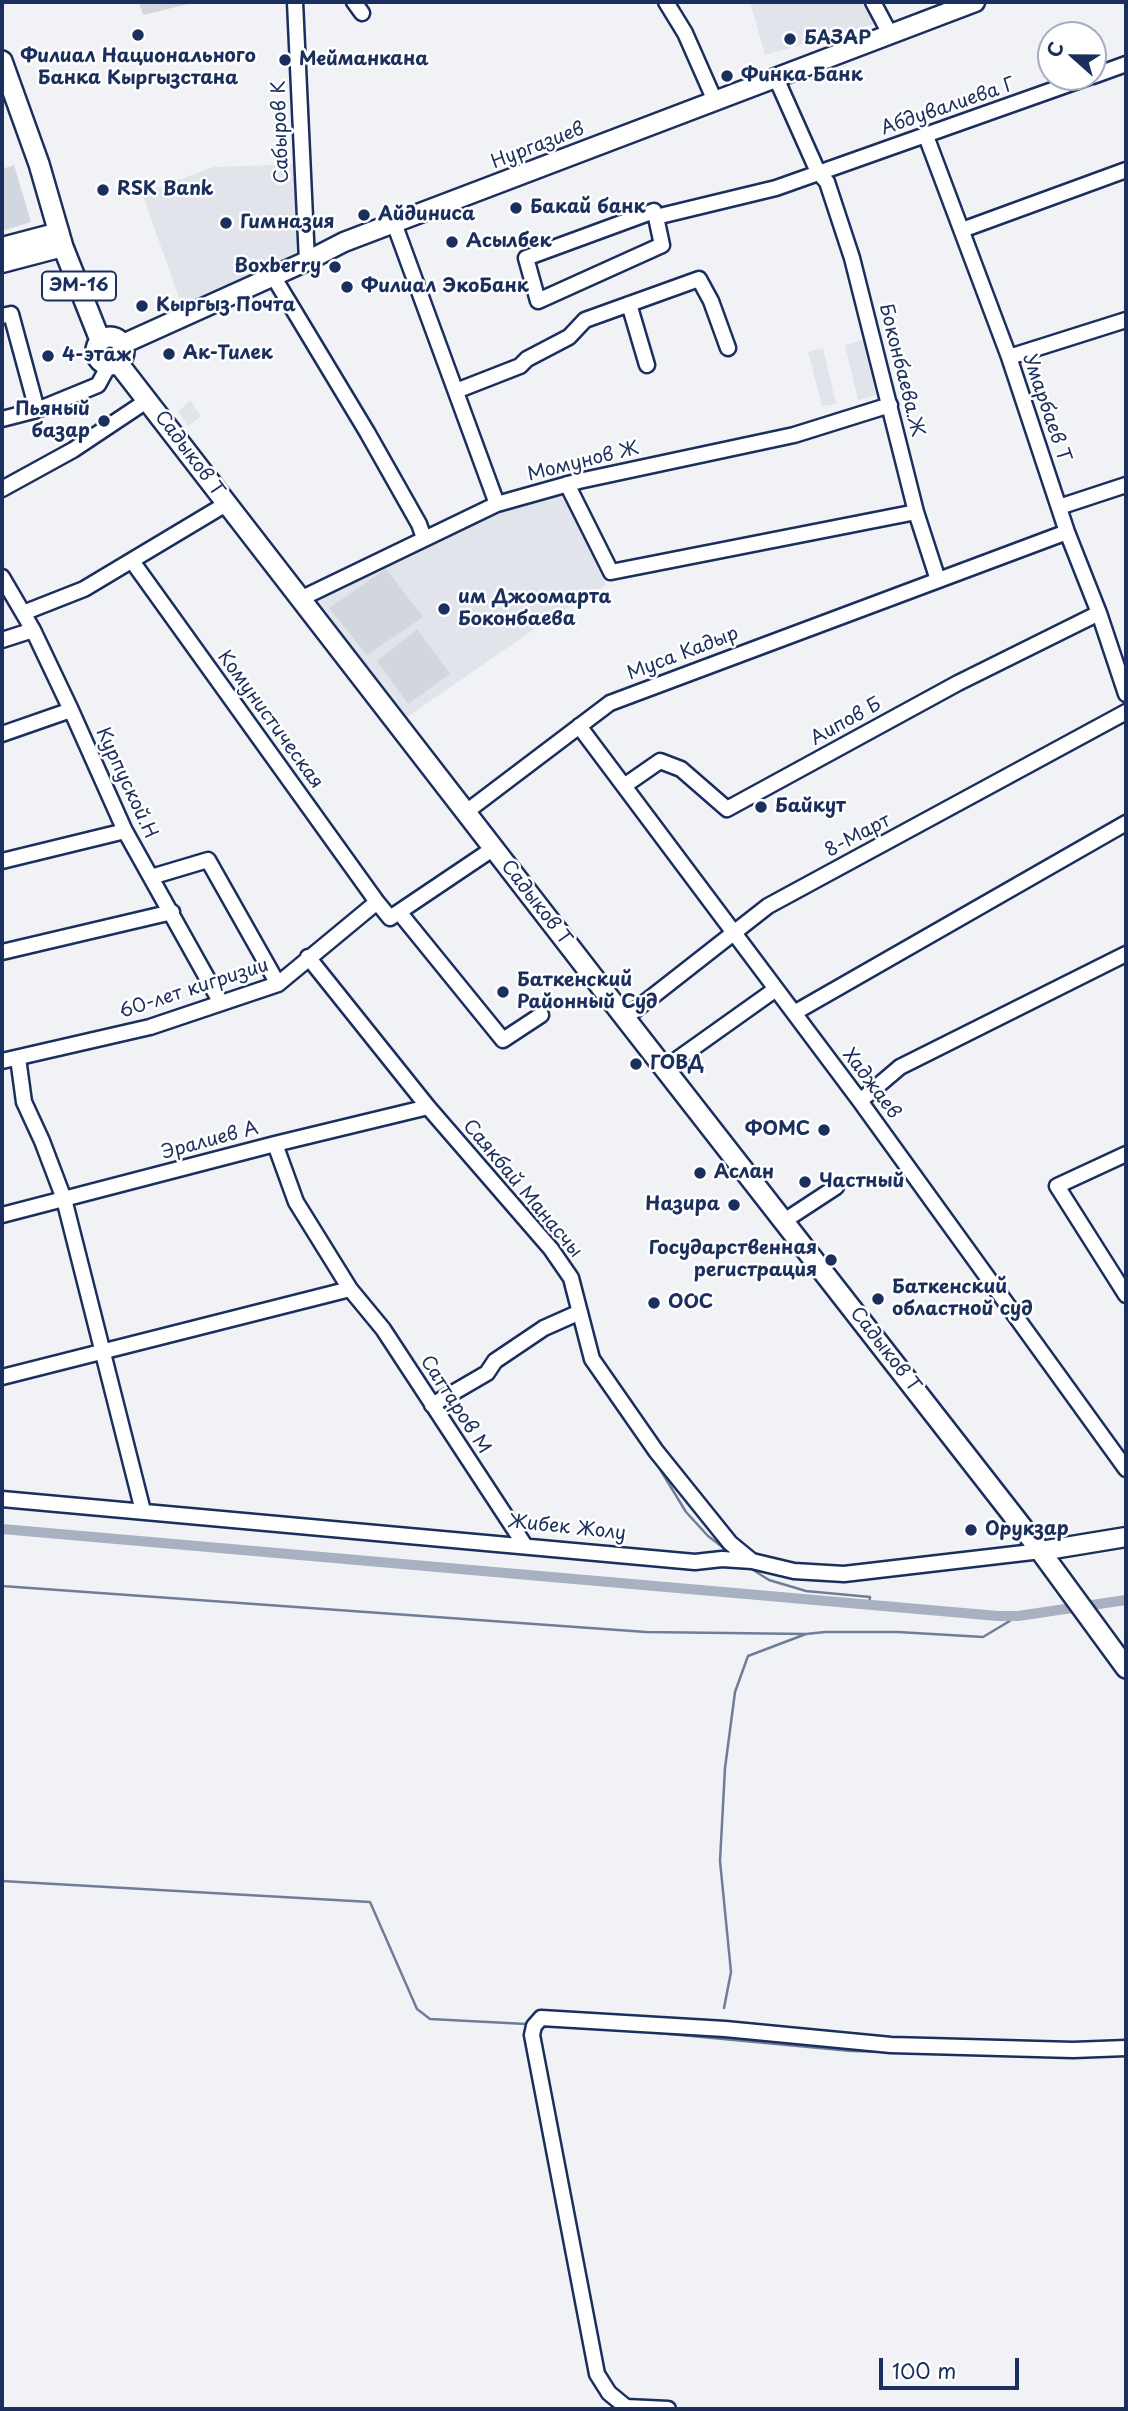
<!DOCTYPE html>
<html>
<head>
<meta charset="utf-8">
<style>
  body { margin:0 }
  #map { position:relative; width:1128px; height:2411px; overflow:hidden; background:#f1f2f5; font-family:"Playpen Sans",sans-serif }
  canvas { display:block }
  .frame { position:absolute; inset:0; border:4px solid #1b2f5e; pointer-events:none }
  .north { position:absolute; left:1037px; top:21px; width:70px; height:70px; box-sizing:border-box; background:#fff; border:2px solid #a4acbf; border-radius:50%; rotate:291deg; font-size:19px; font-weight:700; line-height:28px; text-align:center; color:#1b2f5e }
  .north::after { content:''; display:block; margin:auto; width:24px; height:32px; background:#1b2f5e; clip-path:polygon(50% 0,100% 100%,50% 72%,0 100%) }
  .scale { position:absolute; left:879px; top:2358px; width:140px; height:32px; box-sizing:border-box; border:4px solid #1b2f5e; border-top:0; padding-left:9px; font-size:21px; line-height:24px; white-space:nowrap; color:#1b2f5e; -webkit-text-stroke:5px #fff; paint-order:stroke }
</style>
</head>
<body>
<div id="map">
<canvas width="1128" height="2411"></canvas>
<div class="frame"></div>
<div class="north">С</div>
<div class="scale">100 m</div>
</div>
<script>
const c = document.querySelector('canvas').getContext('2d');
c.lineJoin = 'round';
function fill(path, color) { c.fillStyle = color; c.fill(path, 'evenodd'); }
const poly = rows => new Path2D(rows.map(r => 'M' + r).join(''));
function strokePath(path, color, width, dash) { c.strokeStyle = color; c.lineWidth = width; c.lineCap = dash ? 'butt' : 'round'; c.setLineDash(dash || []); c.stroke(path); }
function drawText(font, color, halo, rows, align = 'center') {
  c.font = font + ' "Playpen Sans",sans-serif'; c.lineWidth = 5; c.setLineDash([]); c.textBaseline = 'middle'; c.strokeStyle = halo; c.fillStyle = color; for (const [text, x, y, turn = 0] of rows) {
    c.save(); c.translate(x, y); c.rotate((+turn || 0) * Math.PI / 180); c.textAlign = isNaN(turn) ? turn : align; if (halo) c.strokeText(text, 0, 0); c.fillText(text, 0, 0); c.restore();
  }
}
fill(poly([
  [750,2,863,2,874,24,765,55],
  [300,164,298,252,182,306,142,193,214,167],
  [863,340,876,395,858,400,845,345],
  [823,348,836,404,822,406,808,352],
  [190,400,201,416,188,426,178,412],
  [562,492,606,585,549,619,404,719,317,600,496,511]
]), '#e1e4ea');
fill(poly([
  [139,2,196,2,143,15],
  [14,165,31,222,2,231,2,169],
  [386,569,423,617,367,655,329,608],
  [417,629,450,674,408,704,377,661]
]), '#d2d6df');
strokePath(poly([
  [655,1461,686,1512,708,1536,729,1552],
  [750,1568,769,1580,806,1591,870,1597,869,1605],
  [2,1586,646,1632,806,1634],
  [2,1881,370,1902,417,2009,430,2019,526,2024],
  [724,2008,731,1972,720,1861,725,1768,735,1692,748,1656,806,1634,825,1632,898,1632,983,1637,1018,1616],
  [627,2030,851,2051,1074,2057]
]), '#707c9a', 2.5);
strokePath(poly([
  [2,1529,998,1616,1018,1616,1126,1600]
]), '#a8b0c2', 10);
const minor = poly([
  [295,2,307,261],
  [354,2,362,13],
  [666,2,685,33,715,101],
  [873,2,890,34],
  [1093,76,1126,64],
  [776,78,818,172,827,182,852,258,916,512,938,580],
  [926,136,1009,357,1067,532,1099,613,1126,694],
  [656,217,654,211,526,258,538,301,662,245,656,217,776,188,1089,77],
  [394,223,497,504],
  [962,230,1126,170],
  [273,276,367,432,419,524,424,538],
  [629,304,647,365],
  [2,316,11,314,37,410],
  [1009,357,1126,320],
  [456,391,520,366,527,359,569,337,585,320,699,279,711,301,728,348],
  [2,419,37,410,98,385,109,365],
  [567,484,611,572,916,512],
  [2,489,73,450,148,400],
  [1059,507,1126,485],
  [132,561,377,902],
  [2,577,33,630,71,710,125,831,221,1003],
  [300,599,497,504,579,481,794,435,890,405],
  [23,613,84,589,226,504],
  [2,640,33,630],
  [579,726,860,1101,1126,1469],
  [2,734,71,710],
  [624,786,660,761,681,769,727,809,958,683,1099,613],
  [466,812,610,703,1067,532],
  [2,861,125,831],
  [151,877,208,860,278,984],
  [399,912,503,1040,541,1015],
  [2,952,172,912],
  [308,957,428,1107,551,1249,571,1278,592,1359,656,1451,730,1543,752,1561],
  [794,1013,1126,823],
  [625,1018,768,906,1126,712],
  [18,1058,24,1102,42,1141,64,1199,143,1511],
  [2,1061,150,1027,278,984,377,902,390,918,494,848],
  [665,1068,776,989],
  [860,1101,900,1067,1126,954],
  [275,1144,296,1202,350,1289,383,1329,524,1544],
  [1126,1154,1057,1186,1126,1295],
  [2,1215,275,1144,428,1107],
  [784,1221,836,1187],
  [2,1377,350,1289],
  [432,1405,487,1373,495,1361,544,1328,580,1312],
  [2,1499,695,1562,722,1559,752,1561,794,1571,844,1574,1041,1551],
  [668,2409,626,2407,609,2393,597,2374,532,2035,534,2026,541,2018,725,2029,891,2045,1073,2050,1126,2048]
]);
const major = poly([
  [2,247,59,232],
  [2,263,63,247],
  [123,344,307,261,344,242,975,2],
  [1041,1551,1126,1537]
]);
const highway = poly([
  [2,61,39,164,63,247,100,340],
  '96 351a14 14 0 1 1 28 0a14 14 0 1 1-28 0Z',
  [118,363,625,1018,1033,1541,1126,1668]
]);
strokePath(minor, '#1b2f5e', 19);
strokePath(major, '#1b2f5e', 23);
strokePath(highway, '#1b2f5e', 24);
strokePath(minor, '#fff', 14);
strokePath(major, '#fff', 18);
strokePath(highway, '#fff', 19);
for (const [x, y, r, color] of [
  [138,35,7,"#1b2f5e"],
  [790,39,7,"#1b2f5e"],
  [285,60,7,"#1b2f5e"],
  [727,76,7,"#1b2f5e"],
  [103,190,7,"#1b2f5e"],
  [516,208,7,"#1b2f5e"],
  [364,215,7,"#1b2f5e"],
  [226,223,7,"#1b2f5e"],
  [452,242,7,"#1b2f5e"],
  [335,267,7,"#1b2f5e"],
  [347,287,7,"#1b2f5e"],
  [142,306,7,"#1b2f5e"],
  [169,354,7,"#1b2f5e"],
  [48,356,7,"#1b2f5e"],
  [104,421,7,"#1b2f5e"],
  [444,609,7,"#1b2f5e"],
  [761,807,7,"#1b2f5e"],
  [503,992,7,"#1b2f5e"],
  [636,1064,7,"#1b2f5e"],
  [824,1130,7,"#1b2f5e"],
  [700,1173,7,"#1b2f5e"],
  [805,1182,7,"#1b2f5e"],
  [734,1205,7,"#1b2f5e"],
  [831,1260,7,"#1b2f5e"],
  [878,1299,7,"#1b2f5e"],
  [654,1303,7,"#1b2f5e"],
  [971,1530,7,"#1b2f5e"]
]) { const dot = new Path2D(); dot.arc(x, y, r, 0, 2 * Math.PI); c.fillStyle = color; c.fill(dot); strokePath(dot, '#fff', 2.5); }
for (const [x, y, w] of [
  [79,286,74]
]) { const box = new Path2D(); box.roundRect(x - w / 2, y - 14.5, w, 29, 5); c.fillStyle = '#fff'; c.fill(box); strokePath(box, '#1b2f5e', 2); }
drawText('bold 18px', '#1b2f5e', null, [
  ["ЭМ-16",79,286]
]);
drawText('bold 19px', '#1b2f5e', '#fff', [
  ["БАЗАР",804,39],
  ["Филиал Национального",138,57,"center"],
  ["Банка Кыргызстана",138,79,"center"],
  ["Мейманкана",299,60],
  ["Финка Банк",741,76],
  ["RSK Bank",117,190],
  ["Бакай банк",530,208],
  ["Айдиниса",378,215],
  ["Гимназия",240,223],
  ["Асылбек",466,242],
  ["Boxberry",321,267,"right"],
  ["Филиал ЭкоБанк",361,287],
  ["Кыргыз Почта",156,306],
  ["Ак-Тилек",183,354],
  ["4-этаж",62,356],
  ["Пьяный",90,410,"right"],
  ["базар",90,432,"right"],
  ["им Джоомарта",458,598],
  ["Боконбаева",458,620],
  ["Байкут",775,807],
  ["Баткенский",517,981],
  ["Районный Суд",517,1003],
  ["ГОВД",650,1064],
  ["ФОМС",810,1130,"right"],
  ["Аслан",714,1173],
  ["Частный",819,1182],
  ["Назира",720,1205,"right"],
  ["Государственная",817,1249,"right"],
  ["регистрация",817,1271,"right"],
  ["Баткенский",892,1288],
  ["областной суд",892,1310],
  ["ООС",668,1303],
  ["Орукзар",985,1530]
], 'left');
drawText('19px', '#1b2f5e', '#fff', [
  ["Абдувалиева Г",948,107,-19],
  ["Сабыров К",281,132,-92],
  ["Нургазиев",538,146,-21],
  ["Боконбаева.Ж",901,370,76],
  ["Умарбаев Т",1046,408,71],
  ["Садыков Т",189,454,53],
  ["Момунов Ж",583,462,-14],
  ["Муса Кадыр",683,654,-21],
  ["Комунистическая",270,720,54],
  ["Аипов Б",846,722,-29],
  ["Курпуской.Н",126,783,65],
  ["8-Март",858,836,-28],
  ["Садыков Т",536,903,52],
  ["60-лет кигризии",194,989,-18],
  ["Хаджаев",871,1084,53],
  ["Эралиев А",210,1141,-15],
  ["Саякбай Манасчы",522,1189,50],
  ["Садыков Т",885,1350,52],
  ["Саттаров М",455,1405,57],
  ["Жибек Жолу",567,1528,6]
]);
</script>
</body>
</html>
